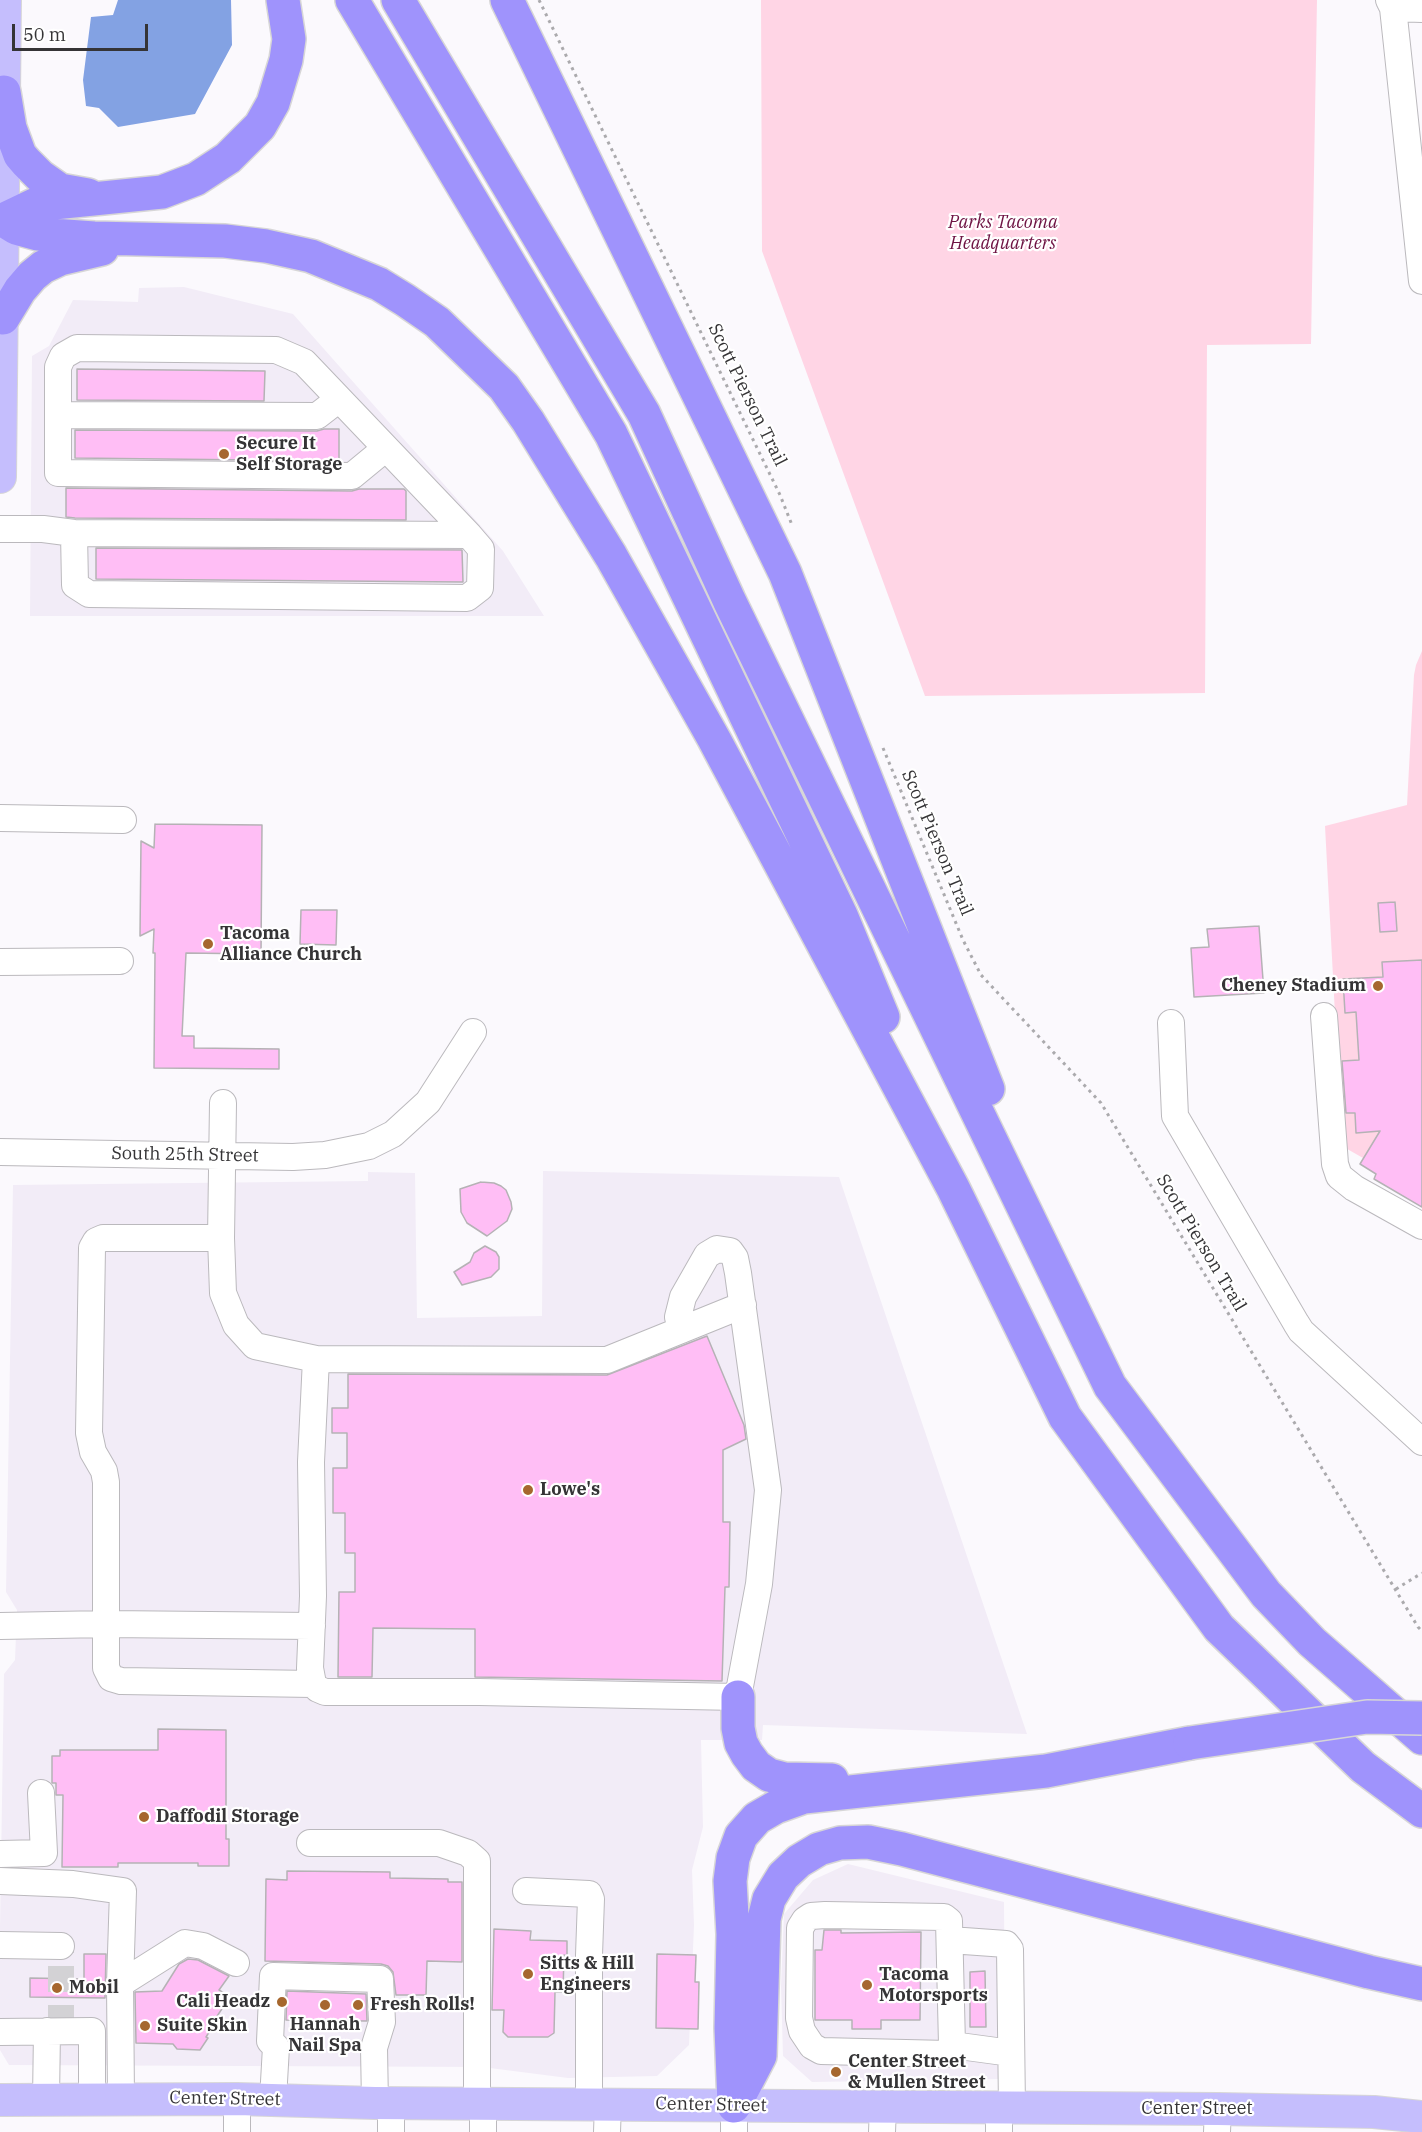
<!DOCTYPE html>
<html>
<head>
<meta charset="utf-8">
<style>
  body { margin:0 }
  #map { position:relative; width:1422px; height:2132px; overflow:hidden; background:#fbf9fd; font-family:"IBM Plex Serif",serif }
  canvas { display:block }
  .scale { position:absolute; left:12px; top:24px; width:136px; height:27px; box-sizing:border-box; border:3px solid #353436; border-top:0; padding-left:8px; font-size:18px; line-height:21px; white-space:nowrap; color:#353436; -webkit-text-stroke:4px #fff; paint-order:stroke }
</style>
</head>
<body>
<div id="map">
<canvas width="1422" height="2132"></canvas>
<div class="scale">50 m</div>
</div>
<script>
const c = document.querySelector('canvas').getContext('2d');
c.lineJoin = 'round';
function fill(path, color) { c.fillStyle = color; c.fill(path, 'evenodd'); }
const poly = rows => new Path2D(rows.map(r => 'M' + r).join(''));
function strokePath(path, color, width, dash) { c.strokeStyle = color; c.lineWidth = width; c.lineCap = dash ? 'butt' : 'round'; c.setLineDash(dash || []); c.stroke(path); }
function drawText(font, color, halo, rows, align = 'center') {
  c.font = font + ' "IBM Plex Serif",serif'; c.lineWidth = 4.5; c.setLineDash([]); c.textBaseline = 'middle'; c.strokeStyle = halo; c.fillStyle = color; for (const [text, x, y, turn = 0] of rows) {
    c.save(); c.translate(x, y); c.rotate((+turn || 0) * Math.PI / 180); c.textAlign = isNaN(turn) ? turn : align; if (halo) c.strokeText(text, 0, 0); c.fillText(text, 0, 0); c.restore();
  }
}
fill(poly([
  [184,287,293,314,503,551,544,616,30,616,32,356,49,346,73,300,138,302,139,288],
  [543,1171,839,1177,1027,1734,763,1725,762,1740,701,1740,703,1827,692,1870,694,1925,689,2045,657,2076,568,2078,482,2067,9,2065,0,2050,0,1928,4,1674,15,1660,17,1610,6,1592,13,1185,368,1181,368,1172,415,1173,417,1318,542,1316],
  [848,1864,1004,1902,1005,2079,812,2082,783,2056,781,1986,784,1914,813,1880]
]), '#f2ecf7');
fill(poly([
  [761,0,1317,0,1311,344,1207,345,1205,693,925,696,762,251],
  [1422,651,1422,1207,1374,1179,1376,1174,1360,1164,1363,1158,1342,1146,1325,826,1407,805,1414,675,1416,665]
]), '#ffd5e5');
fill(poly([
  [118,0,231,0,232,45,195,114,118,127,99,108,86,106,83,80,91,17,113,15]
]), '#83a2e3');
const building = poly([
  [77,369,265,371,264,401,77,400,77,369],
  [324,429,339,429,339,461,75,458,75,430,317,431,324,429],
  [66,488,352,491,359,489,404,489,406,491,406,520,75,518,66,517,66,488],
  [96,548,462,550,463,582,96,579,96,548],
  [155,824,262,825,261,954,186,953,182,1036,194,1036,194,1048,279,1049,279,1069,154,1068,155,953,153,953,154,929,140,936,141,841,154,848,155,824],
  [1395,902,1397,931,1380,932,1378,903,1395,902],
  [301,910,337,910,336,945,300,944,301,910],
  [1259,926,1264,993,1194,997,1191,948,1209,947,1207,929,1259,926],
  [1422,960,1422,1207,1374,1179,1376,1174,1360,1164,1380,1131,1356,1133,1355,1113,1346,1113,1342,1061,1359,1060,1356,1012,1345,1013,1343,979,1383,977,1382,962,1422,960],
  [481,1182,494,1183,501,1186,506,1190,511,1202,512,1209,507,1221,487,1236,467,1223,461,1212,460,1189,481,1182],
  [485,1246,496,1252,499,1257,499,1269,491,1277,462,1285,454,1272,470,1262,474,1253,485,1246],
  [707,1336,744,1425,746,1439,723,1450,723,1522,730,1522,729,1587,725,1587,722,1681,475,1677,475,1629,373,1628,372,1677,338,1677,339,1592,355,1592,355,1553,345,1553,345,1513,333,1513,333,1468,347,1468,347,1433,332,1433,332,1408,348,1408,348,1374,607,1375,707,1336],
  [158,1729,226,1730,226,1839,229,1839,229,1866,198,1866,198,1863,118,1863,118,1867,62,1867,63,1795,56,1795,56,1783,52,1783,52,1756,60,1756,60,1750,158,1750,158,1729],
  [287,1871,390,1872,390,1878,448,1879,448,1882,462,1882,462,1962,427,1961,426,1995,396,1995,393,1972,388,1966,381,1964,265,1961,266,1879,287,1880,287,1871],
  [494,1929,531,1931,530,1940,567,1941,567,1956,564,1955,563,1992,555,1992,554,2033,548,2037,508,2037,503,2032,504,2010,492,2010,494,1929],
  [824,1930,841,1930,841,1933,921,1932,920,2020,881,2020,881,2029,852,2029,852,2020,815,2020,815,1950,822,1950,824,1930],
  [84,1954,106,1954,105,1998,30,1997,30,1978,84,1979,84,1954],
  [657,1954,696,1955,695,1982,699,1982,698,2029,656,2028,657,1954],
  [188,1959,198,1960,229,1976,219,1990,230,1997,211,2025,213,2026,206,2037,208,2038,200,2050,177,2049,173,2044,136,2043,135,1992,162,1991,179,1964,188,1959],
  [985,1971,986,2027,970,2027,970,1972,985,1971],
  [287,1991,366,1994,367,2021,286,2020,287,1991]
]);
fill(building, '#ffbef5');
strokePath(building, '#b5b2b5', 1.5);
strokePath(poly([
  [61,2031,61,1946]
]), '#d3d2d5', 26, [26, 13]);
const minor = poly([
  [1389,0,1393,8,1397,45,1422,281],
  [1393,8,1422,9],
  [58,415,317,416,339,399],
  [0,529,43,529,74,533,469,535],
  [74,533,75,585,89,594,467,598,480,588,481,549,469,535,304,362,276,350,77,348,63,356,58,367,58,473,352,476,386,448],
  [0,818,123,820],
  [0,962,120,961],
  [1324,1016,1335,1164,1339,1176,1354,1188,1422,1226],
  [1171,1023,1175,1116,1296,1323,1301,1331,1422,1442],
  [223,1103,221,1238,223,1293,236,1325,255,1346,316,1359,607,1360,743,1305],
  [0,1152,293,1157,325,1155,369,1146,393,1134,428,1102,473,1032],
  [221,1238,103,1238,96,1241,92,1248,89,1433,93,1452,104,1471,106,1482,106,1668,111,1678,121,1681,313,1684],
  [316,1359,311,1462,313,1596,310,1668,313,1684,318,1689,325,1692,479,1692,738,1697,759,1584,768,1490,738,1273,735,1258,730,1251,717,1249,707,1255,683,1297,678,1317,681,1330],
  [0,1626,107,1624,312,1626],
  [310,1843,439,1843,468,1853,477,1861,477,2104],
  [0,1854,44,1853,41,1793],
  [0,1881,73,1884,123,1891,120,1984,121,2098],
  [526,1891,589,1894,591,1899,589,1955,589,2103],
  [825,1915,944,1917,949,1921,952,2045,948,2054,821,2051,812,2046,802,2031,799,2018,800,1928,805,1920,811,1916,825,1915],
  [950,1940,1006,1944,1010,1949,1012,2108],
  [0,1945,61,1946],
  [120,1984,185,1943,203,1946,236,1963],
  [0,2032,92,2031,92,2098],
  [952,2045,1011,2053],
  [46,2099,47,2031],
  [273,2099,276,2047,270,2041,273,1976,380,1979,382,2022,374,2048,375,2103],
  [734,2106,734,2132],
  [237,2132,237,2099],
  [391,2132,391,2103],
  [483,2132,483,2104],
  [607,2132,608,2104],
  [882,2132,883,2107],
  [999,2132,999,2108],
  [1217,2132,1218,2109]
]);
const major = poly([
  [0,477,5,0],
  [0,2100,237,2099,375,2103,1218,2109,1374,2112,1422,2117]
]);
const highway = poly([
  [283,0,289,39,286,60,273,103,260,126,228,158,196,179,162,192,34,205,3,220,16,228,38,234,94,238,225,241,266,246,311,256,379,284,405,300,437,322,504,387,528,421,611,556,714,739,953,1188,1065,1417,1219,1628,1363,1767,1422,1811],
  [352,0,611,434,841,915,883,1017],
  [398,0,644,414,729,600,1110,1386,1266,1594,1312,1642,1422,1738],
  [507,0,785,573,988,1089],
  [4,92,10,128,20,155,26,162,40,176,60,190,88,195],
  [3,318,20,290,32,276,43,267,60,259,102,249],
  [738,1697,738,1728,741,1743,747,1754,756,1766,769,1775,784,1779,832,1780],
  [734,2104,731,2028,733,1934,730,1881,733,1858,741,1836,757,1818,776,1807,804,1797,1046,1771,1190,1743],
  [734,2106,760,2056,764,1919,769,1899,783,1876,799,1861,819,1849,840,1843,868,1842,902,1849,1369,1972,1422,1984]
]);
strokePath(minor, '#bbb9bd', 28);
strokePath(major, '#d7d6d7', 34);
strokePath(highway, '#d7d6d7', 36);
strokePath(poly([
  [539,0,780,495,792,525],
  [883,748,963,940,981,975,1101,1103,1418,1627,1422,1631],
  [1396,1589,1422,1573]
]), '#abaaad', 3, [3, 4.5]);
strokePath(minor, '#fff', 26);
strokePath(major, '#c5befd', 32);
strokePath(highway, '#9f93fc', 33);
const highwayBridge = poly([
  [1190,1743,1367,1717,1422,1718]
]);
strokePath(highwayBridge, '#d7d6d7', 36, []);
strokePath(highwayBridge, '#9f93fc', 33);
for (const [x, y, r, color] of [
  [224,454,6,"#a6672e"],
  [208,944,6,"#a6672e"],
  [1378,986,6,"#a6672e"],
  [528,1490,6,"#a6672e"],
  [144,1817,6,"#a6672e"],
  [528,1974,6,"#a6672e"],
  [867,1985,6,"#a6672e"],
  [57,1988,6,"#a6672e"],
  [282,2002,6,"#a6672e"],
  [325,2005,6,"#a6672e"],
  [358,2005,6,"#a6672e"],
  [145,2026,6,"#a6672e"],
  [836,2072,6,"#a6672e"]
]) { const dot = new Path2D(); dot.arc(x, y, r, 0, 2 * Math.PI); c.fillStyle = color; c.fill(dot); strokePath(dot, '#fff', 2); }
drawText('italic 18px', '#6e1343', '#fff', [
  ["Parks Tacoma",1003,223],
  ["Headquarters",1003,244]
]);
drawText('18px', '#353436', '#fff', [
  ["Scott Pierson Trail",747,395,64],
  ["Scott Pierson Trail",937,843,67],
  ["South 25th Street",185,1155,1],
  ["Scott Pierson Trail",1201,1243,59],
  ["Center Street",225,2099,1],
  ["Center Street",711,2105,1],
  ["Center Street",1197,2109]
]);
drawText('bold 18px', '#353436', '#fff', [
  ["Secure It",236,444],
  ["Self Storage",236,465],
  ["Tacoma",220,934],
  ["Alliance Church",220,955],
  ["Cheney Stadium",1366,986,"right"],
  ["Lowe's",540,1490],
  ["Daffodil Storage",156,1817],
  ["Sitts & Hill",540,1964],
  ["Engineers",540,1985],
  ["Tacoma",879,1975],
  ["Motorsports",879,1996],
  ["Mobil",69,1988],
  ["Cali Headz",270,2002,"right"],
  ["Fresh Rolls!",370,2005],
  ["Hannah",325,2025,"center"],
  ["Nail Spa",325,2046,"center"],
  ["Suite Skin",157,2026],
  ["Center Street",848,2062],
  ["& Mullen Street",848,2083]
], 'left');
</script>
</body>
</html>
